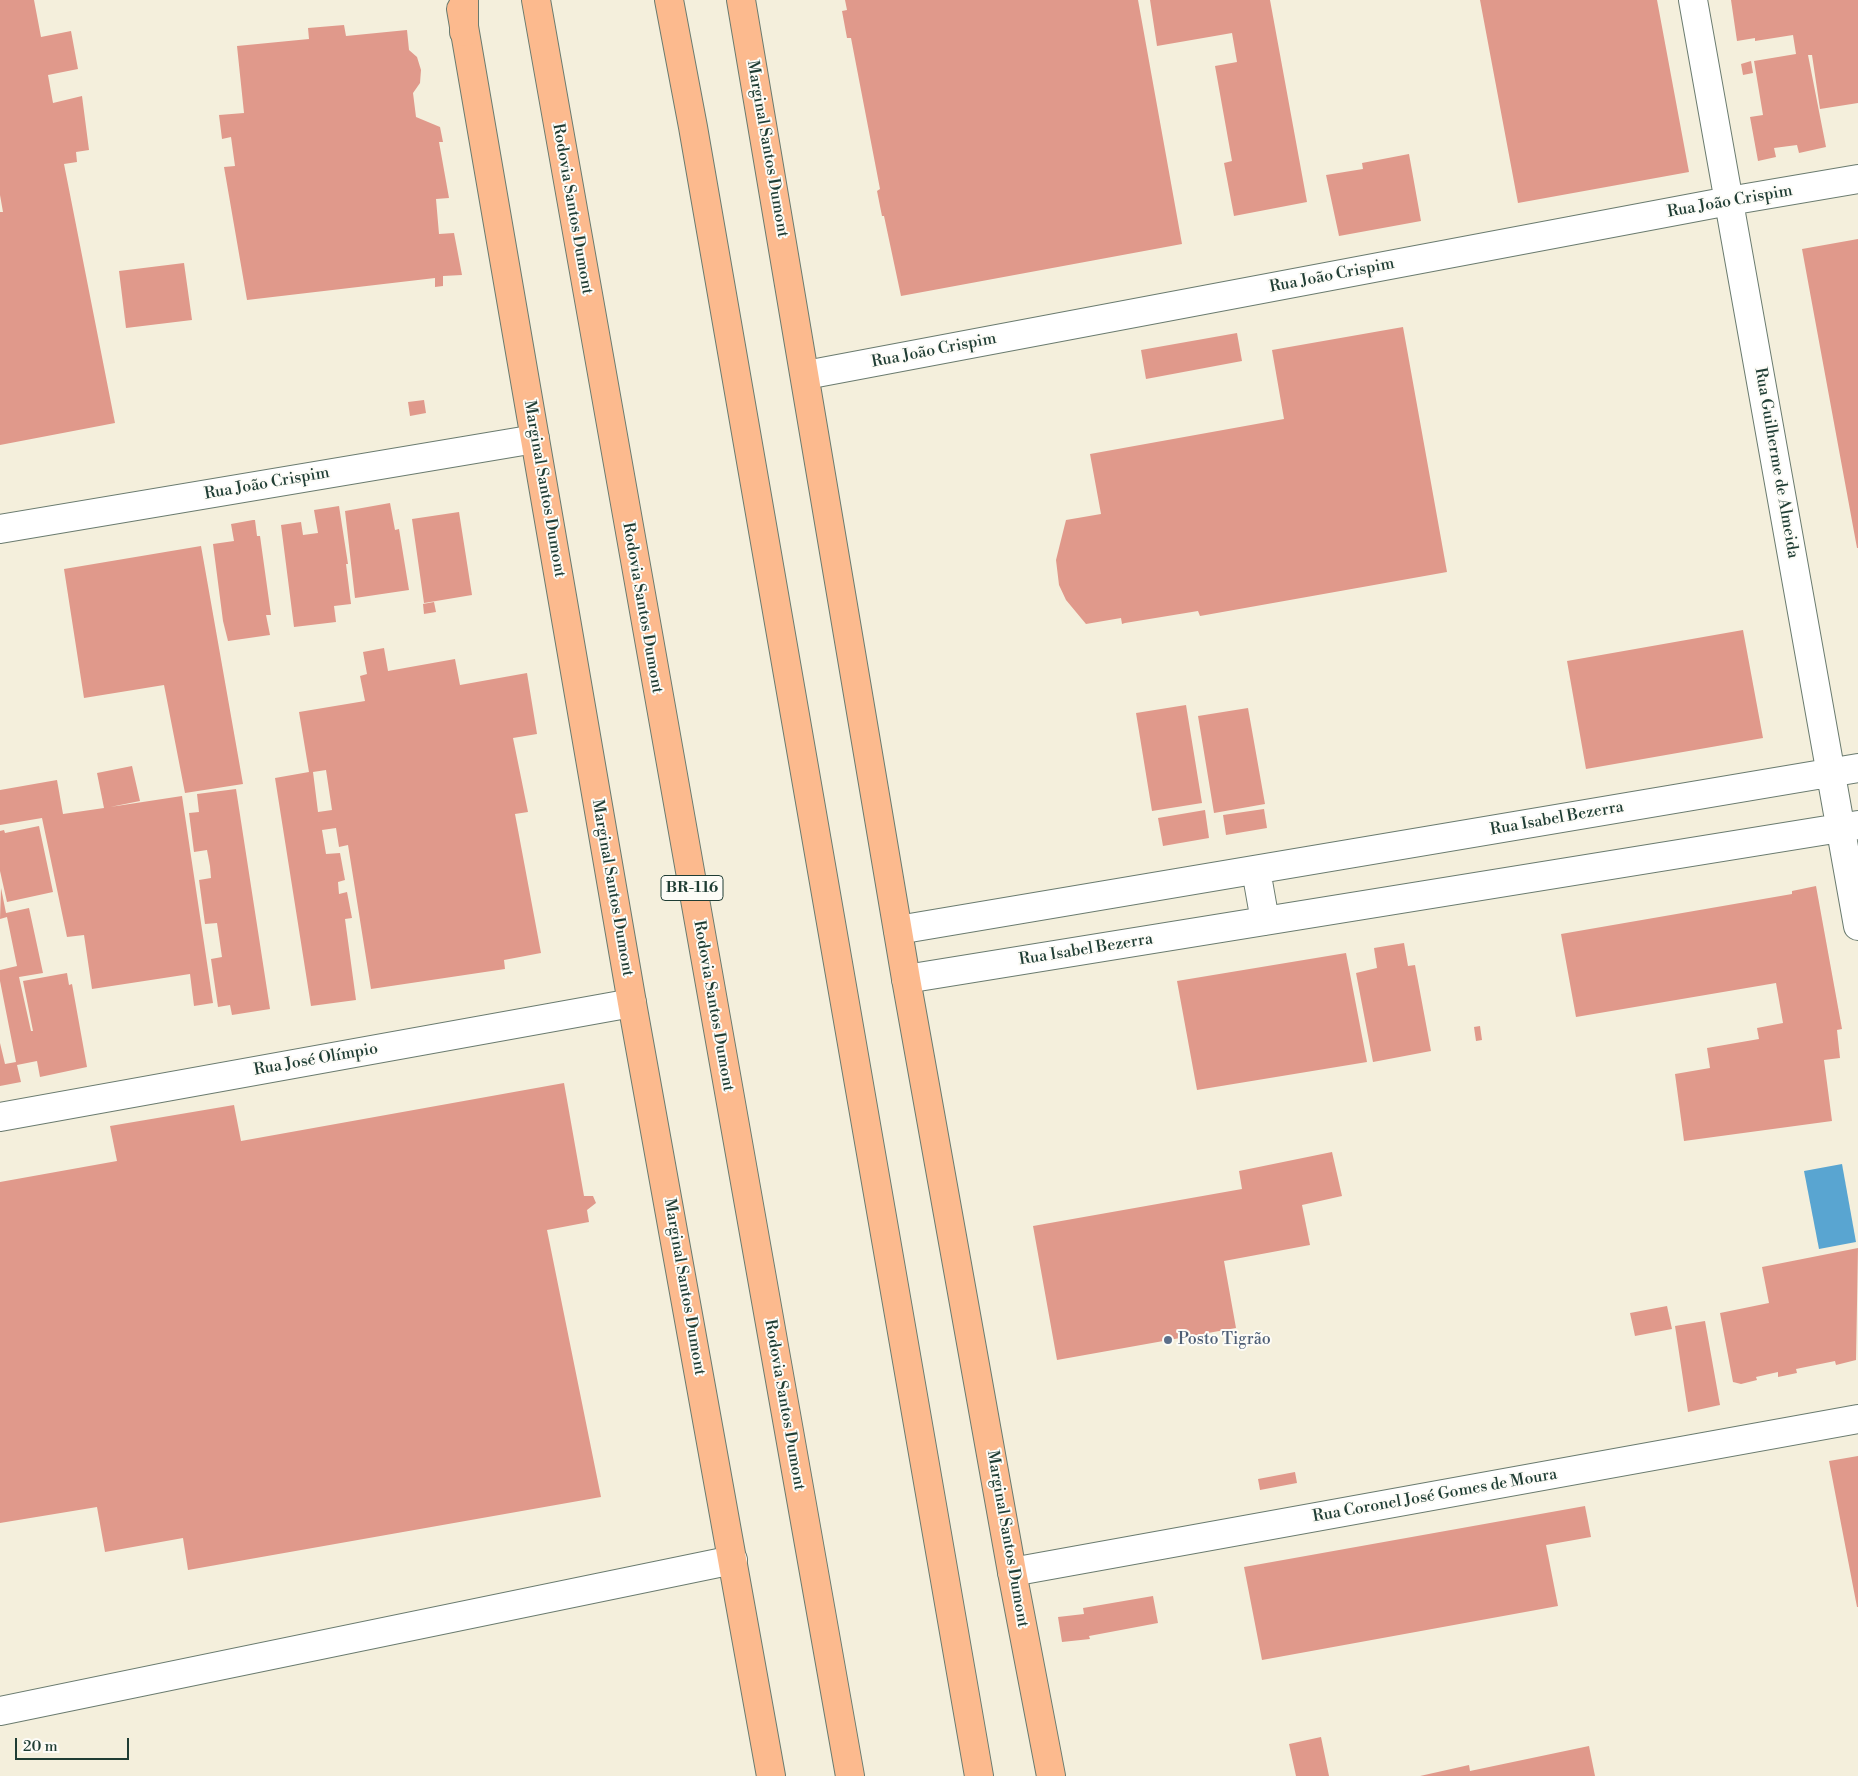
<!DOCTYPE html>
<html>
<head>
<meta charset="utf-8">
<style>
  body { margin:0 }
  #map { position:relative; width:1858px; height:1776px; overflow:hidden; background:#f4efdc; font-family:"Libre Bodoni",serif }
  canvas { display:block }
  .scale { position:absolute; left:15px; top:1738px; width:114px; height:22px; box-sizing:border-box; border:2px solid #1f3d34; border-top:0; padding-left:6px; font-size:15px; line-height:18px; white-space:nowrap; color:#1f3d34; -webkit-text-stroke:4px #fdfcf7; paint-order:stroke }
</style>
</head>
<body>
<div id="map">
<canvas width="1858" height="1776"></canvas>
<div class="scale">20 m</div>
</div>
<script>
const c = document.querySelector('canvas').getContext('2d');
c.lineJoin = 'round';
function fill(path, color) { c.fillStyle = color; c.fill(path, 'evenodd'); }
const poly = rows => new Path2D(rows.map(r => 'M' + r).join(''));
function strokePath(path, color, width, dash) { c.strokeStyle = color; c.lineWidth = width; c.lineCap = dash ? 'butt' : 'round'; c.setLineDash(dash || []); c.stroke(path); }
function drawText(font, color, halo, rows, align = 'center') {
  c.font = font + ' "Libre Bodoni",serif'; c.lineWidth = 4; c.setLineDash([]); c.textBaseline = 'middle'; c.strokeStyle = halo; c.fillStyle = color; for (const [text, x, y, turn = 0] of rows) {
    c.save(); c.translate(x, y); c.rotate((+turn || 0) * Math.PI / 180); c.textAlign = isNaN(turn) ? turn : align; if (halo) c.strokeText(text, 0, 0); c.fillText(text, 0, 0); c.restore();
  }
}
fill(poly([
  [1842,1164,1856,1242,1819,1249,1804,1171]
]), '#59a5d1');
fill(poly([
  [0,0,34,0,41,37,71,31,78,69,48,75,53,103,82,96,89,150,76,152,77,162,64,164,115,423,0,445,0,212,3,212,0,195],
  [845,0,1138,0,1182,244,901,296,884,216,882,216,877,191,880,189,851,38,847,38,842,11,847,10],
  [1150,0,1270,0,1307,202,1234,216,1224,163,1232,161,1215,66,1237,62,1232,33,1157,46],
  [1480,0,1657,0,1689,172,1518,203],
  [1731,0,1858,0,1858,103,1820,109,1812,55,1808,55,1826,147,1799,153,1797,145,1774,148,1776,157,1758,161,1750,117,1763,115,1754,61,1796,54,1793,35,1755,41,1755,38,1737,41],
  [344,25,346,36,407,30,409,50,417,57,421,70,420,83,413,93,416,117,440,127,443,142,439,142,449,198,436,199,439,234,454,233,462,275,443,276,443,286,435,287,435,278,247,300,224,167,235,166,231,137,222,139,219,115,244,113,237,46,309,39,308,28],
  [1751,61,1753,73,1743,75,1741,64],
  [1409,154,1421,221,1339,236,1326,175,1363,169,1362,163],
  [1858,239,1858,548,1857,548,1802,249],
  [184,263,192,320,126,328,119,271],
  [1403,327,1447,572,1200,616,1198,611,1125,623,1122,624,1121,618,1086,624,1066,600,1059,585,1056,560,1066,520,1101,514,1090,454,1284,419,1272,350],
  [1237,333,1242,361,1146,379,1141,350],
  [424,400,426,413,410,416,408,402],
  [390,503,395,530,399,529,409,590,355,598,345,511],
  [339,506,348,564,346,564,351,604,334,606,336,622,294,627,281,525,301,522,303,535,318,533,314,510],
  [459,512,472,595,424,603,412,519],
  [253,520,255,520,257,536,260,536,271,615,266,615,270,635,228,641,223,621,213,544,234,541,231,524],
  [201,546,243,784,185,793,164,685,84,698,64,569],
  [434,602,436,612,424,614,423,604],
  [1743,630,1763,738,1586,769,1567,661],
  [384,648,388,671,455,659,460,685,527,673,537,734,513,738,528,812,515,814,541,953,504,960,505,969,371,989,348,845,339,847,336,828,322,830,326,854,340,853,345,880,338,882,339,894,347,892,352,918,345,919,356,1000,311,1006,275,778,309,772,299,712,365,701,360,676,367,674,363,652],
  [326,770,332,810,318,812,313,772],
  [1186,705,1202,803,1152,811,1136,713],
  [1248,708,1265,804,1214,813,1198,716],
  [132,766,140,801,110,807,182,796,213,1003,194,1006,190,974,92,989,84,935,67,937,42,818,0,825,0,790,57,780,63,814,104,808,97,773],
  [236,789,270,1009,232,1015,230,1005,218,1007,211,959,222,957,217,923,205,924,199,880,211,878,210,866,207,850,194,852,189,813,199,812,197,794],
  [1264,809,1267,828,1226,835,1223,815],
  [1205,810,1209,838,1163,846,1158,818],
  [39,826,53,892,7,902,0,871,0,831,4,830,5,833],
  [1816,886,1842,1029,1837,1030,1840,1058,1824,1060,1832,1121,1684,1141,1675,1074,1710,1068,1707,1048,1759,1039,1757,1028,1783,1023,1776,983,1576,1017,1561,934,1792,894,1792,891],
  [1,888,6,913,29,908,43,973,19,977,31,1031,33,1031,23,981,67,973,69,985,72,984,87,1067,40,1077,37,1061,17,1065,21,1082,0,1086,0,1043,5,1064,16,1062,0,981,0,970,17,966,7,917,0,919],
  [1404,943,1408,966,1415,965,1431,1051,1373,1062,1356,973,1377,968,1374,948],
  [1346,953,1367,1062,1197,1090,1177,981],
  [1480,1026,1482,1040,1476,1041,1474,1027],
  [564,1083,584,1196,593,1196,596,1203,587,1210,589,1222,547,1230,601,1497,188,1570,183,1538,105,1552,97,1507,0,1523,0,1182,117,1161,110,1126,234,1105,241,1141],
  [1332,1152,1342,1196,1302,1205,1310,1245,1224,1261,1236,1328,1057,1360,1033,1226,1242,1189,1239,1171],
  [1858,1248,1856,1360,1836,1365,1835,1361,1796,1369,1797,1373,1778,1377,1778,1372,1756,1377,1757,1380,1741,1384,1733,1382,1720,1313,1769,1303,1762,1267],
  [1667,1306,1672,1329,1635,1336,1630,1313],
  [1705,1321,1720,1405,1688,1412,1675,1326],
  [1858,1456,1858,1607,1857,1607,1829,1461],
  [1295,1472,1297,1483,1260,1490,1258,1479],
  [1585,1506,1591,1537,1546,1545,1558,1606,1262,1660,1244,1567],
  [1153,1596,1158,1623,1089,1636,1090,1639,1062,1642,1058,1617,1084,1614,1083,1608],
  [1321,1737,1329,1776,1296,1776,1289,1744],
  [1589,1746,1595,1776,1420,1776,1469,1765,1470,1771]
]), '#e0998b');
const minor = poly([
  [1693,0,1858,926],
  [806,375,1729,201,1858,179],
  [0,529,535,439],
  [1256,870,1265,921],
  [898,930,1858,768],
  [906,979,1858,825],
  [0,1117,632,1003],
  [1012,1572,1858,1419],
  [0,1711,733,1560]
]);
const major = poly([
  [741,0,906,979,1012,1572,1051,1776],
  [461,9,632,1003,771,1776]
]);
const highway = poly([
  [464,0,464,32],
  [536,0,850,1776],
  [669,0,693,127,979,1776]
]);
strokePath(minor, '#6a7b6f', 30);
strokePath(major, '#6a7b6f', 30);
strokePath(highway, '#6a7b6f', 30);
strokePath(minor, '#fff', 28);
strokePath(major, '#fcba8e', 28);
strokePath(highway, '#fcba8e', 28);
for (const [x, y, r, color] of [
  [1168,1340,5,"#5c6f8a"]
]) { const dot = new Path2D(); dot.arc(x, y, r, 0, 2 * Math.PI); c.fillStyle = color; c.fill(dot); strokePath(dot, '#fdfcf7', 2); }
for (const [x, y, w] of [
  [692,888,62]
]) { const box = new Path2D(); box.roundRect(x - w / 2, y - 12.5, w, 25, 4); c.fillStyle = '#fdfcf7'; c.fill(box); strokePath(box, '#1f3d34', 1); }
drawText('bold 15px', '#1f3d34', null, [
  ["BR-116",692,888]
]);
drawText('16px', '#1f3d34', '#fdfcf7', [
  ["Marginal Santos Dumont",767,149,80],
  ["Rua João Crispim",1730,202,-10],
  ["Rodovia Santos Dumont",572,209,80],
  ["Rua João Crispim",1332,276,-11],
  ["Rua João Crispim",934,351,-11],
  ["Rua Guilherme de Almeida",1776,463,80],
  ["Rua João Crispim",267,484,-10],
  ["Marginal Santos Dumont",544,489,80],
  ["Rodovia Santos Dumont",642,608,80],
  ["Rua Isabel Bezerra",1557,819,-10],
  ["Marginal Santos Dumont",612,888,80],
  ["Rua Isabel Bezerra",1086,950,-9],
  ["Rodovia Santos Dumont",713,1006,80],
  ["Rua José Olímpio",316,1060,-10],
  ["Marginal Santos Dumont",684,1287,80],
  ["Rodovia Santos Dumont",784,1405,80],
  ["Rua Coronel José Gomes de Moura",1435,1496,-10],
  ["Marginal Santos Dumont",1007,1539,80]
]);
drawText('16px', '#4e5e75', '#fdfcf7', [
  ["Posto Tigrão",1178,1340]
], 'left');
</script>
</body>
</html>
